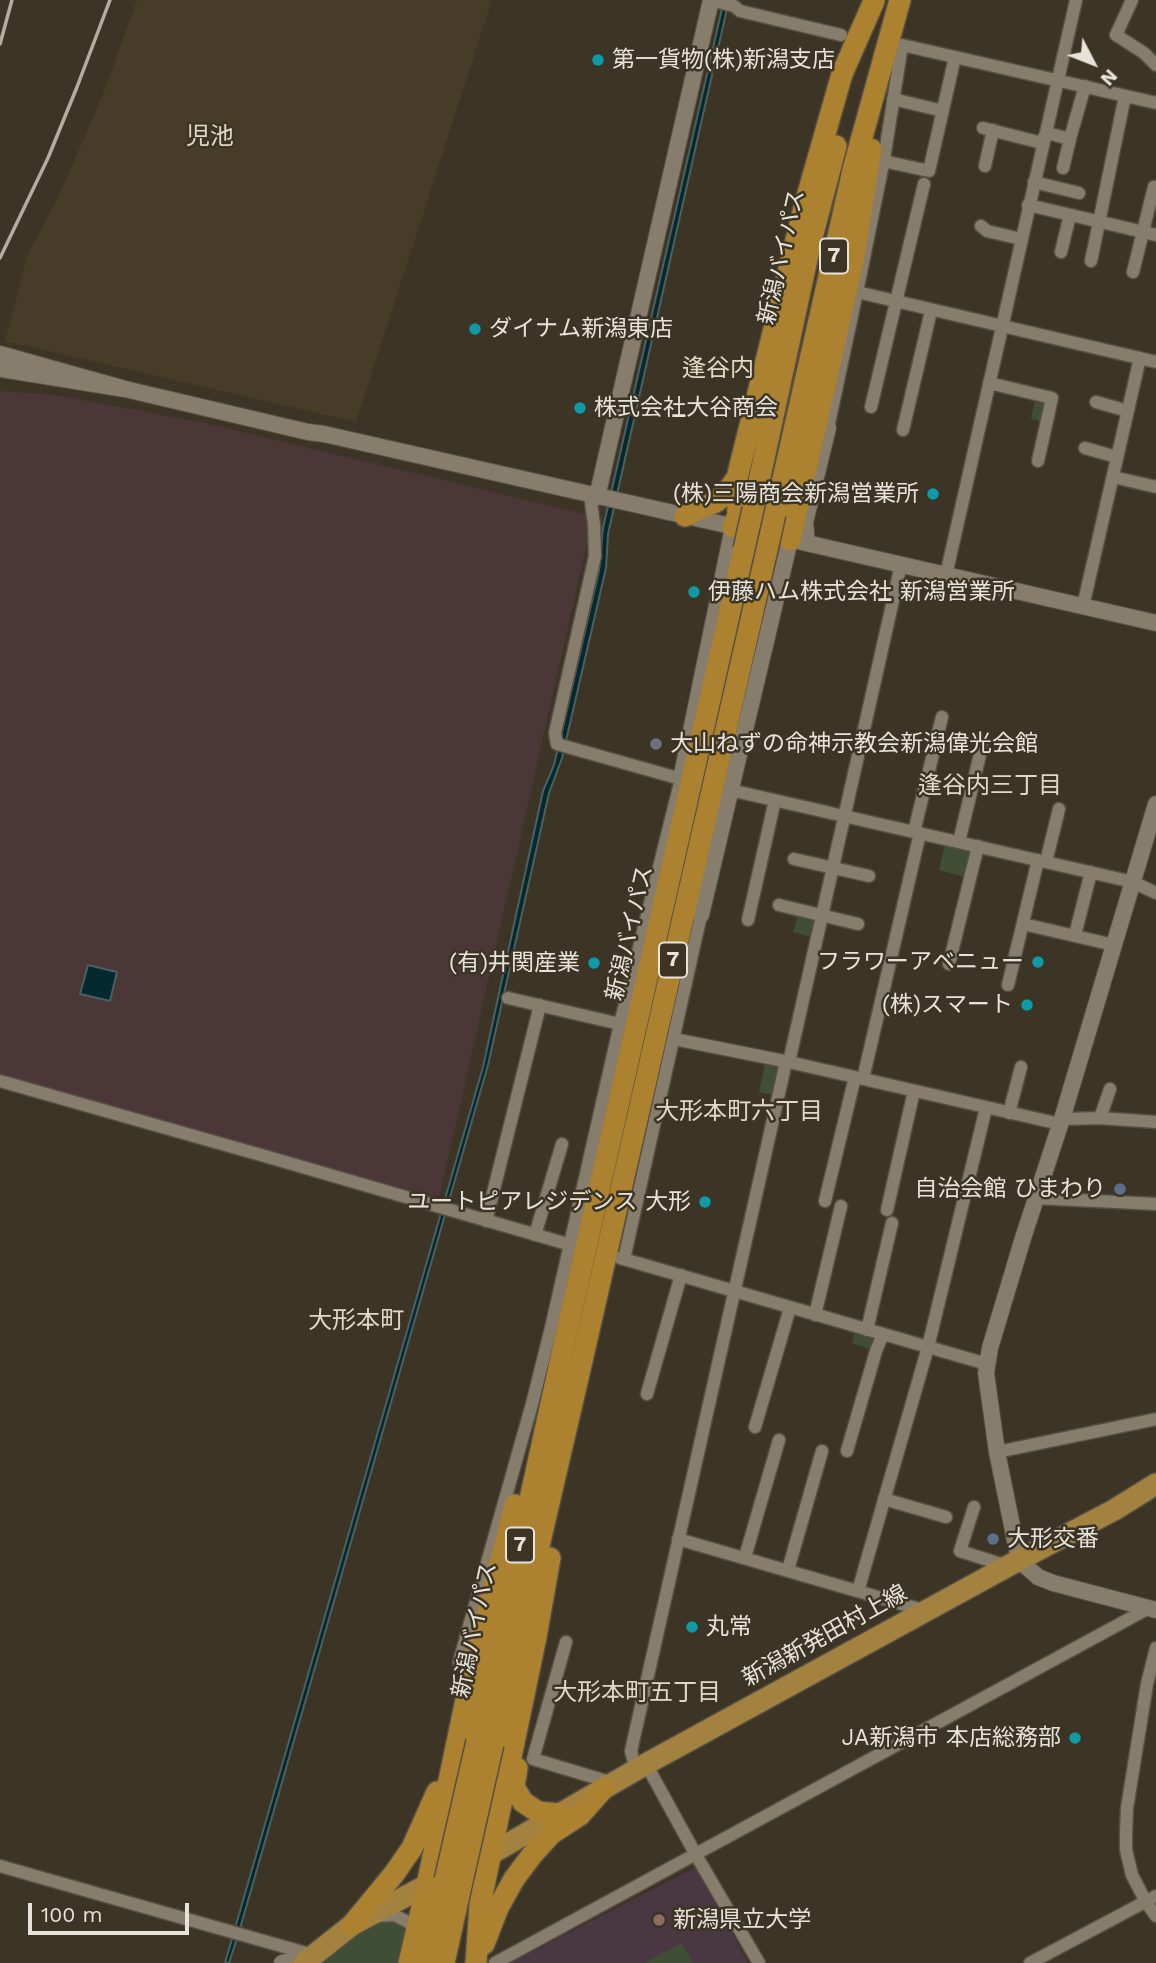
<!DOCTYPE html>
<html>
<head>
<meta charset="utf-8">
<style>
  body { margin:0 }
  #map { position:relative; width:1156px; height:1963px; overflow:hidden; background:#3c3525; font-family:"Work Sans",sans-serif }
  canvas { display:block }
  .north { position:absolute; left:1058px; top:28px; width:70px; height:70px; -webkit-text-stroke:5px #3c3525; paint-order:stroke; rotate:132deg; font-size:19px; font-weight:700; line-height:28px; text-align:center; color:#e8e3da }
  .north::after { content:''; display:block; margin:auto; width:24px; height:32px; background:#e8e3da; clip-path:polygon(50% 0,100% 100%,50% 72%,0 100%) }
  .scale { position:absolute; left:28px; top:1903px; width:161px; height:32px; box-sizing:border-box; border:4px solid #e8e3da; border-top:0; padding-left:9px; font-size:21px; line-height:24px; white-space:nowrap; color:#e8e3da; -webkit-text-stroke:5px #3c3525; paint-order:stroke }
</style>
</head>
<body>
<div id="map">
<canvas width="1156" height="1963"></canvas>
<div class="north">N</div>
<div class="scale">100 m</div>
</div>
<script>
const c = document.querySelector('canvas').getContext('2d');
c.lineJoin = 'round';
function fill(path, color) { c.fillStyle = color; c.fill(path, 'evenodd'); }
const poly = rows => new Path2D(rows.map(r => 'M' + r).join(''));
function strokePath(path, color, width, dash) { c.strokeStyle = color; c.lineWidth = width; c.lineCap = dash ? 'butt' : 'round'; c.setLineDash(dash || []); c.stroke(path); }
function drawText(font, color, halo, rows, align = 'center') {
  c.font = font + ' "Work Sans","Noto Sans JP",sans-serif'; c.lineWidth = 5; c.setLineDash([]); c.textBaseline = 'middle'; c.strokeStyle = halo; c.fillStyle = color; for (const [text, x, y, turn = 0] of rows) {
    c.save(); c.translate(x, y); c.rotate((+turn || 0) * Math.PI / 180); c.textAlign = isNaN(turn) ? turn : align; if (halo) c.strokeText(text, 0, 0); c.fillText(text, 0, 0); c.restore();
  }
}
fill(poly([
  [137,0,492,0,356,422,5,341,28,253,55,204,102,97]
]), '#473c27');
fill(poly([
  [0,391,54,395,200,422,593,516,439,1198,0,1077]
]), '#4c3738');
fill(poly([
  [696,1867,748,1963,510,1963]
]), '#493741');
fill(poly([
  [1036,395,1051,398,1046,422,1031,419],
  [946,839,977,847,969,878,939,870],
  [799,911,821,916,815,938,793,932],
  [766,1058,785,1063,777,1096,759,1092],
  [857,1326,880,1333,876,1351,852,1343],
  [395,1920,403,1925,408,1931,403,1963,317,1963,335,1946,377,1921],
  [682,1943,693,1963,645,1963,681,1943]
]), '#3f4e34');
const water = poly([
  [724,0,729,0,608,534,606,568,562,758,549,793,488,1065,239,1932,229,1963,225,1963,483,1067,543,791,554,765,599,571,603,528,724,0],
  [88,965,117,972,110,1001,80,994,88,965]
]);
fill(water, '#06292f');
strokePath(water, '#4a6162', 2);
const minor = poly([
  [711,0,734,6,740,11,841,35],
  [1132,0,1116,35,1144,53,1156,65],
  [893,99,943,111],
  [983,128,1042,143],
  [1071,135,1085,86],
  [1044,137,1051,134,1070,139,1063,168],
  [883,161,929,171,955,57],
  [985,166,993,130],
  [1034,182,1079,193],
  [1028,205,1156,235],
  [981,226,987,231,1021,239],
  [1061,252,1070,215],
  [1091,261,1125,96],
  [1133,272,1154,187,1156,187],
  [857,292,884,159,902,45,1156,103],
  [989,383,1052,398,1038,461],
  [1096,402,1128,411],
  [871,407,924,184],
  [828,428,857,292,1156,362],
  [903,430,931,311],
  [1085,448,1117,457],
  [1113,477,1156,487],
  [946,575,1076,0],
  [1083,606,1140,358],
  [730,790,1133,882,1156,893],
  [914,832,942,717],
  [959,842,983,742],
  [794,859,869,876],
  [1046,862,1059,809],
  [779,905,858,924],
  [748,920,775,800],
  [1023,924,1114,945],
  [1075,935,1091,872],
  [949,964,978,846],
  [1008,985,1038,860],
  [508,998,620,1024],
  [674,1039,789,1062,1060,1124],
  [789,1062,901,565],
  [863,1079,920,833],
  [0,1081,275,1159,571,1245],
  [1009,1113,1021,1067],
  [1100,1118,1110,1089],
  [1062,1119,1100,1118,1156,1122],
  [1036,1198,1156,1204],
  [825,1201,855,1077],
  [887,1210,914,1091],
  [486,1221,540,1005],
  [535,1235,562,1144],
  [620,1258,987,1364],
  [624,1259,701,915],
  [815,1315,841,1206],
  [867,1330,892,1223],
  [647,1394,681,1275],
  [755,1427,790,1308],
  [847,1451,876,1351,883,1334],
  [997,1452,1156,1419],
  [884,1499,946,1517],
  [974,1507,960,1551,1007,1566],
  [678,1539,926,1611],
  [745,1557,779,1440],
  [788,1570,822,1451],
  [858,1591,928,1347,986,1108],
  [566,1642,533,1759,613,1783],
  [1156,1648,1147,1684,1127,1808,1126,1832,1126,1850,1132,1875,1146,1902,1156,1916],
  [470,1681,459,1662,532,1404,551,1328,620,1024,681,779,557,744,555,733,595,556,594,524,590,495],
  [646,1764,696,1855,759,1963],
  [636,1770,631,1751,786,1062],
  [0,1866,313,1955],
  [378,1916,394,1915,408,1922,417,1932],
  [495,1963,1149,1608],
  [1030,1963,1156,1896]
]);
const tertiary = poly([
  [0,354,125,389,0,369],
  [125,389,308,432,324,434,744,529],
  [597,497,711,0],
  [780,537,1156,623],
  [807,543,805,522,828,428],
  [681,779,733,527],
  [1156,804,1062,1119,1023,1238,990,1348,986,1373,997,1452,1019,1560,1038,1577,1053,1583,1156,1610],
  [701,915,790,540],
  [282,1963,313,1956]
]);
const primary = poly([
  [304,1963,352,1925,427,1885,489,1855,646,1764,1019,1560,1114,1510,1156,1484]
]);
const trunk = poly([
  [753,509,810,245,836,146],
  [775,514,854,166,900,0],
  [685,516,698,509,716,502,725,494,737,478,805,204,842,74,874,1],
  [733,527,738,515,737,478],
  [790,540,854,257,871,149],
  [477,1741,563,1349,744,549],
  [493,1744,581,1365,766,554],
  [517,1768,514,1787,523,1802,538,1812,559,1814],
  [352,1925,394,1874,412,1848,437,1792],
  [484,1944,498,1908,514,1879,532,1855,551,1834,580,1815,604,1788],
  [409,1963,427,1885,470,1681,515,1505],
  [427,1963,445,1880],
  [444,1963,463,1877],
  [476,1963,480,1905,536,1637,550,1558]
]);
strokePath(minor, '#565043', 15);
strokePath(tertiary, '#565043', 18);
strokePath(primary, '#565043', 24);
strokePath(trunk, '#565043', 24);
strokePath(minor, '#867d6c', 12);
strokePath(tertiary, '#867d6c', 16);
strokePath(primary, '#a3813f', 21);
strokePath(trunk, '#ac8230', 21);
strokePath(poly([
  [0,44,12,0],
  [0,258,48,158,77,87,110,0]
]), '#b2aca1', 3.5);
const trunkBridge = poly([
  [744,549,753,509],
  [766,554,775,514],
  [463,1877,493,1744],
  [445,1880,477,1741]
]);
strokePath(trunkBridge, '#565043', 24, []);
strokePath(trunkBridge, '#ac8230', 21);
for (const [x, y, r, color] of [
  [598,60,7,"#0f9aa8"],
  [475,329,7,"#0f9aa8"],
  [580,408,7,"#0f9aa8"],
  [933,494,7,"#0f9aa8"],
  [694,592,7,"#0f9aa8"],
  [656,744,7,"#6b7280"],
  [1038,962,7,"#0f9aa8"],
  [594,963,7,"#0f9aa8"],
  [1027,1005,7,"#0f9aa8"],
  [1120,1189,7,"#5c6f8a"],
  [705,1202,7,"#0f9aa8"],
  [993,1539,7,"#5c6f8a"],
  [692,1627,7,"#0f9aa8"],
  [1075,1738,7,"#0f9aa8"],
  [659,1920,7,"#8d6e63"]
]) { const dot = new Path2D(); dot.arc(x, y, r, 0, 2 * Math.PI); c.fillStyle = color; c.fill(dot); strokePath(dot, '#3c3525', 2.5); }
for (const [x, y, w] of [
  [834,256,28],
  [673,960,28],
  [520,1545,28]
]) { const box = new Path2D(); box.roundRect(x - w / 2, y - 17.5, w, 35, 5); c.fillStyle = '#3c3525'; c.fill(box); strokePath(box, '#e8e3da', 2); }
drawText('bold 21px', '#e8e3da', null, [
  ["7",834,256],
  ["7",673,960],
  ["7",520,1545]
]);
drawText('23px', '#e8e3da', '#3c3525', [
  ["第一貨物(株)新潟支店",612,60],
  ["ダイナム新潟東店",489,329],
  ["株式会社大谷商会",594,408],
  ["(株)三陽商会新潟営業所",919,494,"right"],
  ["伊藤ハム株式会社 新潟営業所",708,592],
  ["大山ねずの命神示教会新潟偉光会館",670,744],
  ["フラワーアベニュー",1024,962,"right"],
  ["(有)井関産業",580,963,"right"],
  ["(株)スマート",1013,1005,"right"],
  ["自治会館 ひまわり",1106,1189,"right"],
  ["ユートピアレジデンス 大形",691,1202,"right"],
  ["大形交番",1007,1539],
  ["丸常",706,1627],
  ["JA新潟市 本店総務部",1061,1738,"right"],
  ["新潟県立大学",673,1920]
], 'left');
drawText('23px', '#e8e3da', '#3c3525', [
  ["新潟バイパス",782,257,-77],
  ["新潟バイパス",630,933,-77],
  ["新潟バイパス",475,1630,-78],
  ["新潟新発田村上線",825,1636,-29]
]);
drawText('24px', '#e1d7c5', '#3c3525', [
  ["児池",210,137],
  ["逢谷内",718,369],
  ["逢谷内三丁目",990,786],
  ["大形本町六丁目",739,1112],
  ["大形本町",356,1321],
  ["大形本町五丁目",637,1693]
]);
</script>
</body>
</html>
